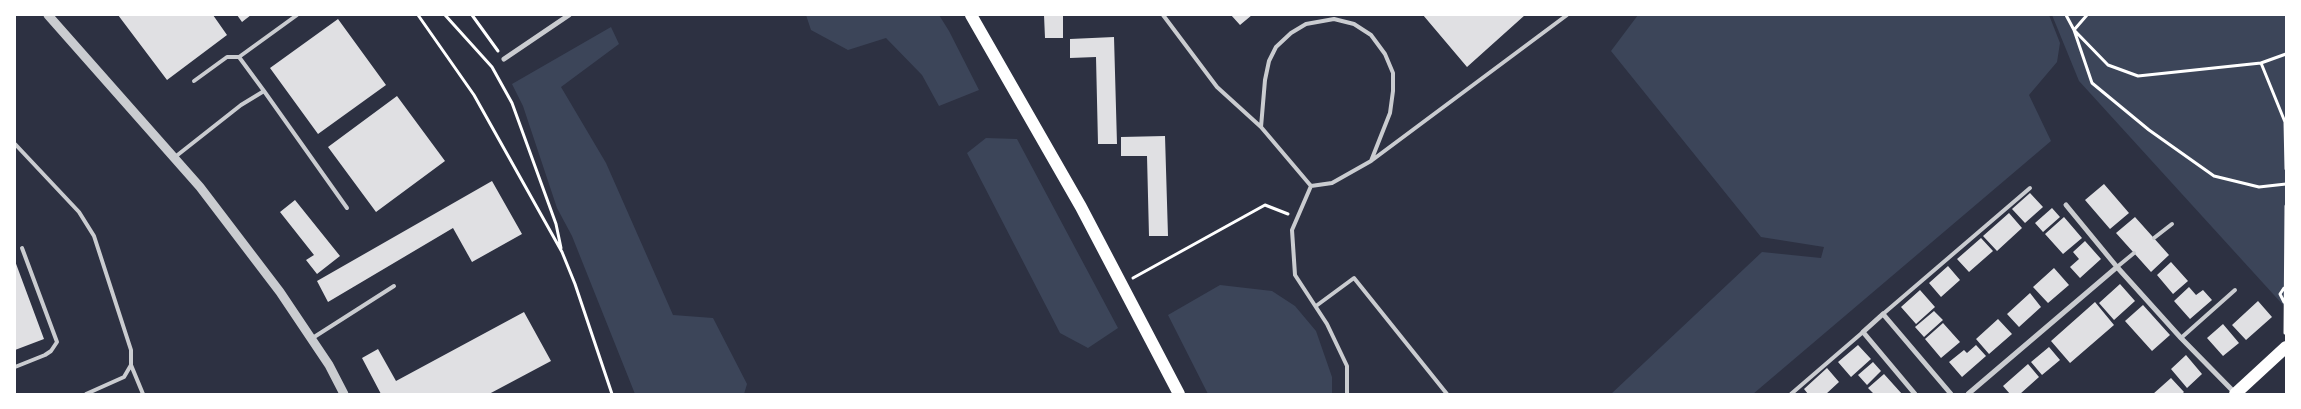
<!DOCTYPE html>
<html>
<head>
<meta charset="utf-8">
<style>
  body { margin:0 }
  #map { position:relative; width:2301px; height:409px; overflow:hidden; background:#2d3142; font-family:Poppins,sans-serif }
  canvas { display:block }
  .frame { position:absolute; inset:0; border:16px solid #fff; pointer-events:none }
</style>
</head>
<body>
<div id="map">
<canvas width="2301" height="409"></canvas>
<div class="frame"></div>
</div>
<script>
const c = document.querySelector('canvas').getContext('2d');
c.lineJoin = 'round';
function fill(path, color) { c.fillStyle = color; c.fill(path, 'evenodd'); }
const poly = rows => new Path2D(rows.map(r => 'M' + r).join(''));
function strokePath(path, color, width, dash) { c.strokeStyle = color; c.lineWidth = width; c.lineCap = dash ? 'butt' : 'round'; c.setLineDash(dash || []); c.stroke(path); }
fill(poly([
  [806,15,939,15,949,31,979,90,939,106,922,75,886,38,848,50,811,30],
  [1638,15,2049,15,2060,43,2057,62,2029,95,2051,141,1753,394,1611,394,1762,252,1821,258,1824,247,1761,237,1611,51],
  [2052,15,2286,15,2286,304,2284,306,2079,81],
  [611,27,619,44,561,87,606,163,673,315,713,318,747,384,744,394,635,394,572,236,557,208,523,106,512,84],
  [986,138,1017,139,1118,328,1088,348,1060,333,967,153],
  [1220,285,1272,291,1295,306,1316,331,1332,377,1332,394,1208,394,1168,315]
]), '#3c4559');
fill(poly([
  [118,15,213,15,227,35,167,80],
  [237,15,251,15,242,22],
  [1044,15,1063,15,1063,38,1045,38],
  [1231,15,1252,15,1240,25],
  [1423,15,1525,15,1467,67],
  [338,19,386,85,318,134,270,68],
  [1114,37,1117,144,1098,144,1096,57,1070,58,1070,39],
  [397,96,445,161,376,212,328,147],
  [1165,136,1168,236,1149,236,1147,156,1121,156,1121,137],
  [492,181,522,234,472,262,453,228,328,302,317,281],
  [2104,184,2129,213,2110,229,2085,200],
  [2030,193,2043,207,2025,223,2012,209],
  [295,200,340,256,317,274,306,260,314,255,280,212],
  [2052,208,2060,217,2043,232,2035,223],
  [2009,213,2022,228,1997,251,1983,236],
  [2064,217,2082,238,2063,254,2045,234],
  [2135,217,2169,255,2151,272,2116,233],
  [1981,238,1993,251,1969,272,1957,259],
  [2085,241,2101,259,2080,278,2070,267,2079,259,2073,252],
  [15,261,44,339,15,350],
  [2171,262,2188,281,2173,294,2157,275],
  [1948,266,1960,280,1941,297,1929,283],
  [2054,268,2069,285,2048,303,2033,287],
  [2120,284,2135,301,2114,320,2099,303],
  [2189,287,2196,295,2203,290,2212,300,2190,319,2174,301],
  [1920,290,1935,307,1916,324,1901,307],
  [2030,293,2041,307,2019,327,2007,314],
  [2258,301,2272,317,2246,340,2232,325],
  [2095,302,2114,325,2070,363,2051,341],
  [2143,305,2170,335,2152,351,2125,321],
  [1934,311,1943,320,1924,337,1915,327],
  [524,312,551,361,489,394,381,394,362,358,378,349,396,381],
  [1998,319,2012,334,1989,354,1976,339],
  [1943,323,1960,342,1941,358,1925,339],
  [2223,324,2239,343,2223,356,2207,338],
  [1858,345,1871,359,1851,377,1838,362],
  [1976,345,1986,356,1962,377,1949,362,1964,350,1967,353],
  [2049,347,2060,360,2042,375,2031,362],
  [2186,355,2202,374,2187,388,2171,369],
  [1873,362,1881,371,1867,385,1858,375],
  [2028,364,2039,377,2020,394,2010,394,2003,386],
  [1827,368,1839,382,1826,394,1808,394,1804,389],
  [1884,374,1902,394,1874,394,1868,388],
  [2171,378,2184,392,2182,394,2153,394]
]), '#e0e0e3');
strokePath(poly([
  [418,15,474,95,562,252,575,284,612,394],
  [445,15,492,67,512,103,556,224,561,248],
  [472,15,498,51],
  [2066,15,2074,30,2108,65,2138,76,2261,63,2286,54],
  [2087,15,2074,30,2092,83,2149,130,2214,176,2259,187,2286,184],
  [2261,63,2285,122,2286,169],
  [1133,278,1265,205,1288,214],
  [2284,288,2280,294,2284,302],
  [2285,333,2286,206]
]), '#fff', 3);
strokePath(poly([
  [1163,15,1217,87,1261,127],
  [239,57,297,15],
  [264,91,347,208],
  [15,144,79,212,94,236,131,350,131,365,124,377,86,394],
  [175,157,241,105,264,91,239,57,227,57,194,81],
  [1311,186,1261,127,1265,80,1269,61,1276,47,1291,33,1306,24,1334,19,1354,24,1371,35,1385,54,1393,73,1393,91,1390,113,1371,161],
  [2154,238,2172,224],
  [2117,267,2134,253],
  [1316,306,1354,278,1447,394],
  [1883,314,2030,188],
  [2181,338,2235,290],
  [311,339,394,286],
  [131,365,143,394],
  [15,367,45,355,51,351,57,342,22,248],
  [1347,394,1347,366,1327,324,1295,275,1292,230,1311,186,1332,183,1371,161,1567,15],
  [1791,394,1863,332]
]), '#caccd0', 4);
strokePath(poly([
  [504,59,569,15],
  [2066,205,2117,267,2181,338,2236,394],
  [1915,394,1863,332,1883,314,1951,394],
  [1968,394,2117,267]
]), '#caccd0', 5);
strokePath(poly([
  [48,15,200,187,280,292,329,365,344,394]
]), '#caccd0', 9);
strokePath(poly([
  [971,15,1081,207,1179,394],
  [2235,394,2286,347]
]), '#fff', 12);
</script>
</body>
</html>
